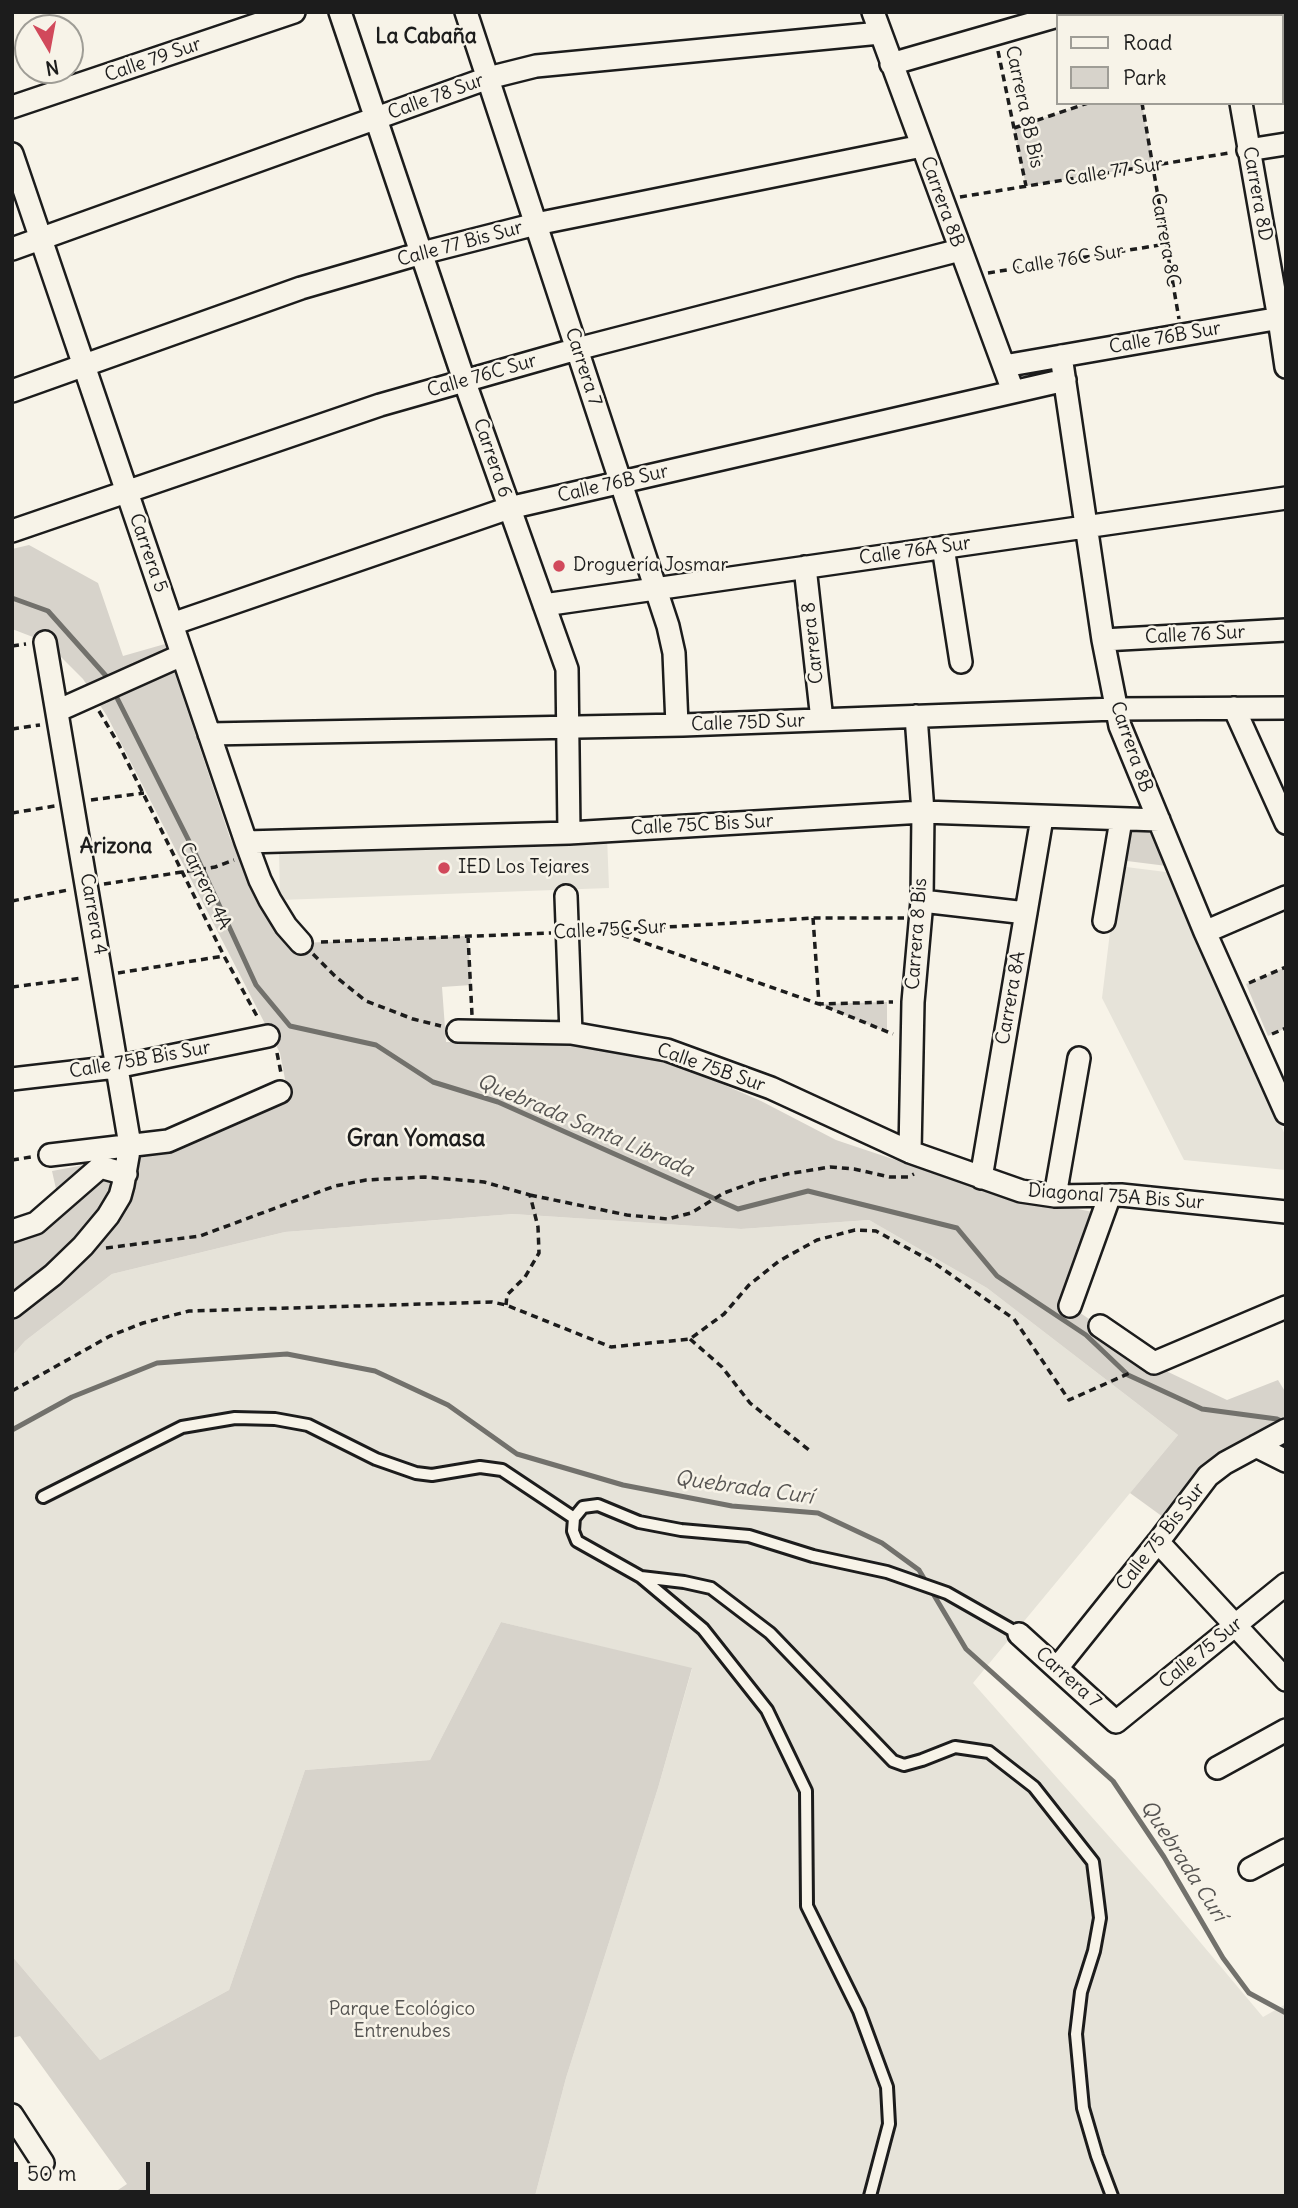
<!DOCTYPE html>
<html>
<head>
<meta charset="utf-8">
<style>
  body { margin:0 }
  #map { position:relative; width:1298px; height:2208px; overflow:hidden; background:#f7f3e8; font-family:Delius,sans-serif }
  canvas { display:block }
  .frame { position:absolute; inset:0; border:14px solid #1c1c1c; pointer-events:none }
  .legend { position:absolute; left:1056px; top:14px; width:228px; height:91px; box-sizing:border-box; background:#f7f3e8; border:2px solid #9f9d96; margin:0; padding:9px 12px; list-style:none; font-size:21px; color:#1c1c1c }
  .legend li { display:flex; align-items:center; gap:14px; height:35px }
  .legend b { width:35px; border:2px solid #9f9d96 }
  .north { position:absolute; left:14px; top:14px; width:70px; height:70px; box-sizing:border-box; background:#f7f3e8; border:2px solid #9f9d96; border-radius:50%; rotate:170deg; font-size:19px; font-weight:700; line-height:28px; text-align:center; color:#1c1c1c }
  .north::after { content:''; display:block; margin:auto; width:24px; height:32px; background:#d1495b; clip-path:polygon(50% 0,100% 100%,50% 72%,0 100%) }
  .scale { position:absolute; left:14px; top:2162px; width:136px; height:32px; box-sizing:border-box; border:4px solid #1c1c1c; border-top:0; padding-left:9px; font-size:21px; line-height:24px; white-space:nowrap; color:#1c1c1c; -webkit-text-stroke:5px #f7f3e8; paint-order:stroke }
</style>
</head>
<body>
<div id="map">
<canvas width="1298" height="2208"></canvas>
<div class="frame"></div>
<ul class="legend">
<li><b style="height:9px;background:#f7f3e8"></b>Road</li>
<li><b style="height:19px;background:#d7d3cb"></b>Park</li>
</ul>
<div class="north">N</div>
<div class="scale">50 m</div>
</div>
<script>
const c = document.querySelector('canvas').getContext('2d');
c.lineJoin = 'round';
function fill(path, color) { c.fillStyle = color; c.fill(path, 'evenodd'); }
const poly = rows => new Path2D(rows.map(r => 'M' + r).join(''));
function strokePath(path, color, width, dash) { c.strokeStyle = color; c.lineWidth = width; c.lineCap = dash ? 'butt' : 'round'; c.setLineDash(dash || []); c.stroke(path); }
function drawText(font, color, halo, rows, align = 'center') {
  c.font = font + ' Delius,sans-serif'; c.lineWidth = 5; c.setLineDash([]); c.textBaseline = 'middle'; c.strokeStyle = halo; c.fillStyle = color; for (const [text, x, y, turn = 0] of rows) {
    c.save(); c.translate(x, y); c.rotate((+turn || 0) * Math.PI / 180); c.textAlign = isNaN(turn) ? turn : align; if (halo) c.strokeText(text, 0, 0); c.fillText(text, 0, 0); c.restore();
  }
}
fill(poly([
  [607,836,609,888,280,900,279,848],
  [1118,866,1166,872,1286,1137,1286,1170,1184,1160,1102,998],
  [513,1214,741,1229,869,1220,987,1288,1178,1435,973,1683,1153,1886,1263,2017,1286,2004,1286,2196,535,2196,566,2078,658,1788,692,1669,501,1622,430,1760,305,1770,229,1990,100,2060,12,1956,12,1356,25,1341,112,1274,285,1232]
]), '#e6e3d9');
fill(poly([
  [1088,103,1142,103,1153,165,1026,186,1014,128],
  [29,545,98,583,123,656,165,644,230,838,264,907,301,943,468,936,471,985,442,987,446,1042,566,1045,641,1054,681,1066,761,1101,836,1140,988,1191,1103,1214,1070,1306,1164,1370,1227,1400,1278,1380,1286,1393,1286,1450,1257,1435,1202,1466,1163,1517,1130,1493,1178,1435,987,1288,869,1220,741,1229,513,1214,285,1232,112,1274,25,1341,12,1356,12,1218,61,1211,52,1171,170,1149,288,1095,280,1053,107,716,83,679,46,642,12,629,12,549],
  [1154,827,1167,866,1119,860,1124,828],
  [1286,967,1286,1028,1268,1036,1246,984],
  [887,1002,887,1032,819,1004],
  [501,1622,692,1668,658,1788,566,2078,535,2196,109,2196,127,2184,20,2036,12,2038,12,1956,100,2060,229,1990,305,1770,430,1760]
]), '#d7d3cb');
strokePath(poly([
  [12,598,48,611,107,677,110,684],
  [114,692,196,855,256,985,290,1026,376,1045,433,1082,498,1102,738,1209,808,1191,957,1228,997,1276,1086,1335,1128,1375,1202,1409,1277,1419,1285,1423],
  [12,1430,72,1397,157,1363,287,1354,375,1371,448,1405,517,1454,623,1485,732,1506,818,1513,882,1543,919,1570,966,1649,1113,1781,1164,1857,1223,1958,1249,1993,1286,2013]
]), '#72716c', 5);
const service = poly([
  [43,1497,182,1427,235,1418,275,1419,308,1425,376,1459,416,1473,432,1475,480,1467,502,1470,574,1518],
  [641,1577,684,1582,711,1588,770,1633,893,1761,904,1765,922,1760,955,1747,989,1752,1034,1787,1093,1862,1100,1918,1094,1951,1081,1992,1076,2034,1083,2108,1097,2156,1112,2196],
  [870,2196,889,2124,887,2087,859,2011,807,1906,806,1791,767,1710,703,1629,641,1577,577,1541,573,1531,574,1518,583,1507,598,1505,639,1522,681,1530,749,1536,813,1556,887,1572,947,1593,1019,1634]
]);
const minor = poly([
  [340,12,464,380,567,669,569,833],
  [466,12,668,626,674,653,677,725],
  [873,12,1013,391],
  [1225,12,1226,16],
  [891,64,1058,16],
  [1241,103,1279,319,1286,367],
  [12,107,294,12],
  [1248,150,1286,144],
  [12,154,246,842,260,880,270,900,286,926,301,943],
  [12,249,488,78,536,66,880,33],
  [1061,356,1103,640,1120,726,1205,932,1286,1113],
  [1004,366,1286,317],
  [12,391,301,288,422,253,536,224,922,146],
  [12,531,380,405,577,349,960,250],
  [943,547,961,662],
  [805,567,822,720],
  [544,605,1286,498],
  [172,624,509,508,1065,380],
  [1103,640,1286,630],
  [1234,708,1286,823],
  [57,711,182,655],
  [209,734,683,725,1115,709,1286,708],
  [246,842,569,833,923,812,1159,820],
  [566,896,571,1033],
  [922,901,1026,913],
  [1104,921,1121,820],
  [1205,932,1286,897],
  [458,1031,571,1033,667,1050,771,1088,910,1152,1021,1191,1055,1196,1121,1195,1286,1212],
  [12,1079,116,1067,268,1036],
  [910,1152,913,1002,922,901,923,812,916,716],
  [50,1155,168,1141,280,1092],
  [981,1178,1042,818],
  [1055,1196,1079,1058],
  [12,1231,36,1223,98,1169,104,1168,126,1174],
  [1070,1306,1110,1195],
  [12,1307,53,1275,83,1246,108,1216,120,1196,123,1185,130,1145,45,642],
  [1100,1326,1154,1363,1286,1307],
  [1256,1446,1286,1461],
  [1158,1542,1286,1680],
  [1019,1634,1116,1722,1286,1584],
  [1057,1668,1158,1542,1208,1476,1225,1463,1286,1430],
  [1217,1768,1286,1730],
  [1250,1869,1286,1850],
  [12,2115,43,2163]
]);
strokePath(service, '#1c1c1c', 16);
strokePath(minor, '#1c1c1c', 26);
strokePath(poly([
  [1127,12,1127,16],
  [998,51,1026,186],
  [1142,103,1179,319],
  [1014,128,1088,103],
  [960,197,1229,153],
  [988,273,1166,244],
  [12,646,26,644],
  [99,711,119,745,224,956,258,1018],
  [12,729,40,725],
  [91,800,144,793],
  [12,813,55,806],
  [104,884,215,867,234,860],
  [12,901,68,890],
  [813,918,819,1004,893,1002],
  [611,931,819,1004,893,1034],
  [586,932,813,918,904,918],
  [468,936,472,1015],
  [321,942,551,933],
  [313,954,336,977,366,1001,413,1019,441,1026],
  [118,973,224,956],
  [1249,983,1286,967],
  [12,987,83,978],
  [1272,1034,1286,1028],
  [277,1053,281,1073],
  [12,1160,31,1157],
  [530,1195,627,1215,668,1219,691,1213,724,1193,757,1181,787,1174,830,1167,854,1169,890,1177,908,1177,914,1174],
  [106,1248,200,1236,335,1186,366,1180,425,1177,484,1182,530,1195,538,1227,539,1253,525,1277,507,1295,506,1305],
  [690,1339,722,1367,750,1403,809,1450],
  [12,1391,110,1336,143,1323,189,1311,492,1302,506,1305,611,1347,690,1339,724,1314,749,1285,779,1261,817,1240,855,1230,876,1231,933,1262,1014,1319,1069,1400,1132,1372]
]), '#1c1c1c', 3.5, [7, 5]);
strokePath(service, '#f7f3e8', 10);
strokePath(minor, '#f7f3e8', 21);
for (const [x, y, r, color] of [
  [559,566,7,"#d1495b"],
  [444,868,7,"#d1495b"]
]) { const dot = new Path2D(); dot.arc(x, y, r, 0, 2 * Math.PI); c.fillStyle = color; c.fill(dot); strokePath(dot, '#f7f3e8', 2.5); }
drawText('19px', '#1c1c1c', '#f7f3e8', [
  ["Calle 79 Sur",153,60,-19],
  ["Calle 78 Sur",436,97,-20],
  ["Carrera 8B Bis",1024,107,78],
  ["Calle 77 Sur",1114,172,-9],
  ["Carrera 8D",1257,194,80],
  ["Carrera 8B",942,202,70],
  ["Carrera 8C",1165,240,80],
  ["Calle 77 Bis Sur",460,244,-15],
  ["Calle 76C Sur",1068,260,-9],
  ["Calle 76B Sur",1165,338,-10],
  ["Carrera 7",583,367,72],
  ["Calle 76C Sur",482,376,-16],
  ["Carrera 6",492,458,71],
  ["Calle 76B Sur",613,484,-13],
  ["Calle 76A Sur",915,551,-8],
  ["Carrera 5",148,553,71],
  ["Calle 76 Sur",1195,635,-3],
  ["Carrera 8",813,643,-96],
  ["Calle 75D Sur",748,723,-2],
  ["Carrera 8B",1131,747,71],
  ["Calle 75C Bis Sur",702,825,-3],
  ["Carrera 4A",205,886,64],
  ["Carrera 4",93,914,80],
  ["Calle 75C Sur",610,930,-3],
  ["Carrera 8 Bis",917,934,-86],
  ["Carrera 8A",1011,998,-80],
  ["Calle 75B Bis Sur",140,1060,-10],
  ["Calle 75B Sur",711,1068,19],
  ["Diagonal 75A Bis Sur",1116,1197,4],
  ["Calle 75 Bis Sur",1161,1537,-52],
  ["Calle 75 Sur",1201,1653,-39],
  ["Carrera 7",1068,1678,42]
]);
drawText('19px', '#1c1c1c', '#f7f3e8', [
  ["Droguería Josmar",573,566],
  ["IED Los Tejares",458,868]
], 'left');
drawText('19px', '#545351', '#f7f3e8', [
  ["Parque Ecológico",402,2010],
  ["Entrenubes",402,2032]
]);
drawText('bold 21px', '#1c1c1c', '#f7f3e8', [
  ["La Cabaña",426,37],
  ["Arizona",116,847]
]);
drawText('italic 21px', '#565452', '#f7f3e8', [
  ["Quebrada Santa Librada",585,1126,23],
  ["Quebrada Curí",744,1488,8],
  ["Quebrada Curí",1183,1861,57]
]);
drawText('bold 23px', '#1c1c1c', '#f7f3e8', [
  ["Gran Yomasa",416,1139]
]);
</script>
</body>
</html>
